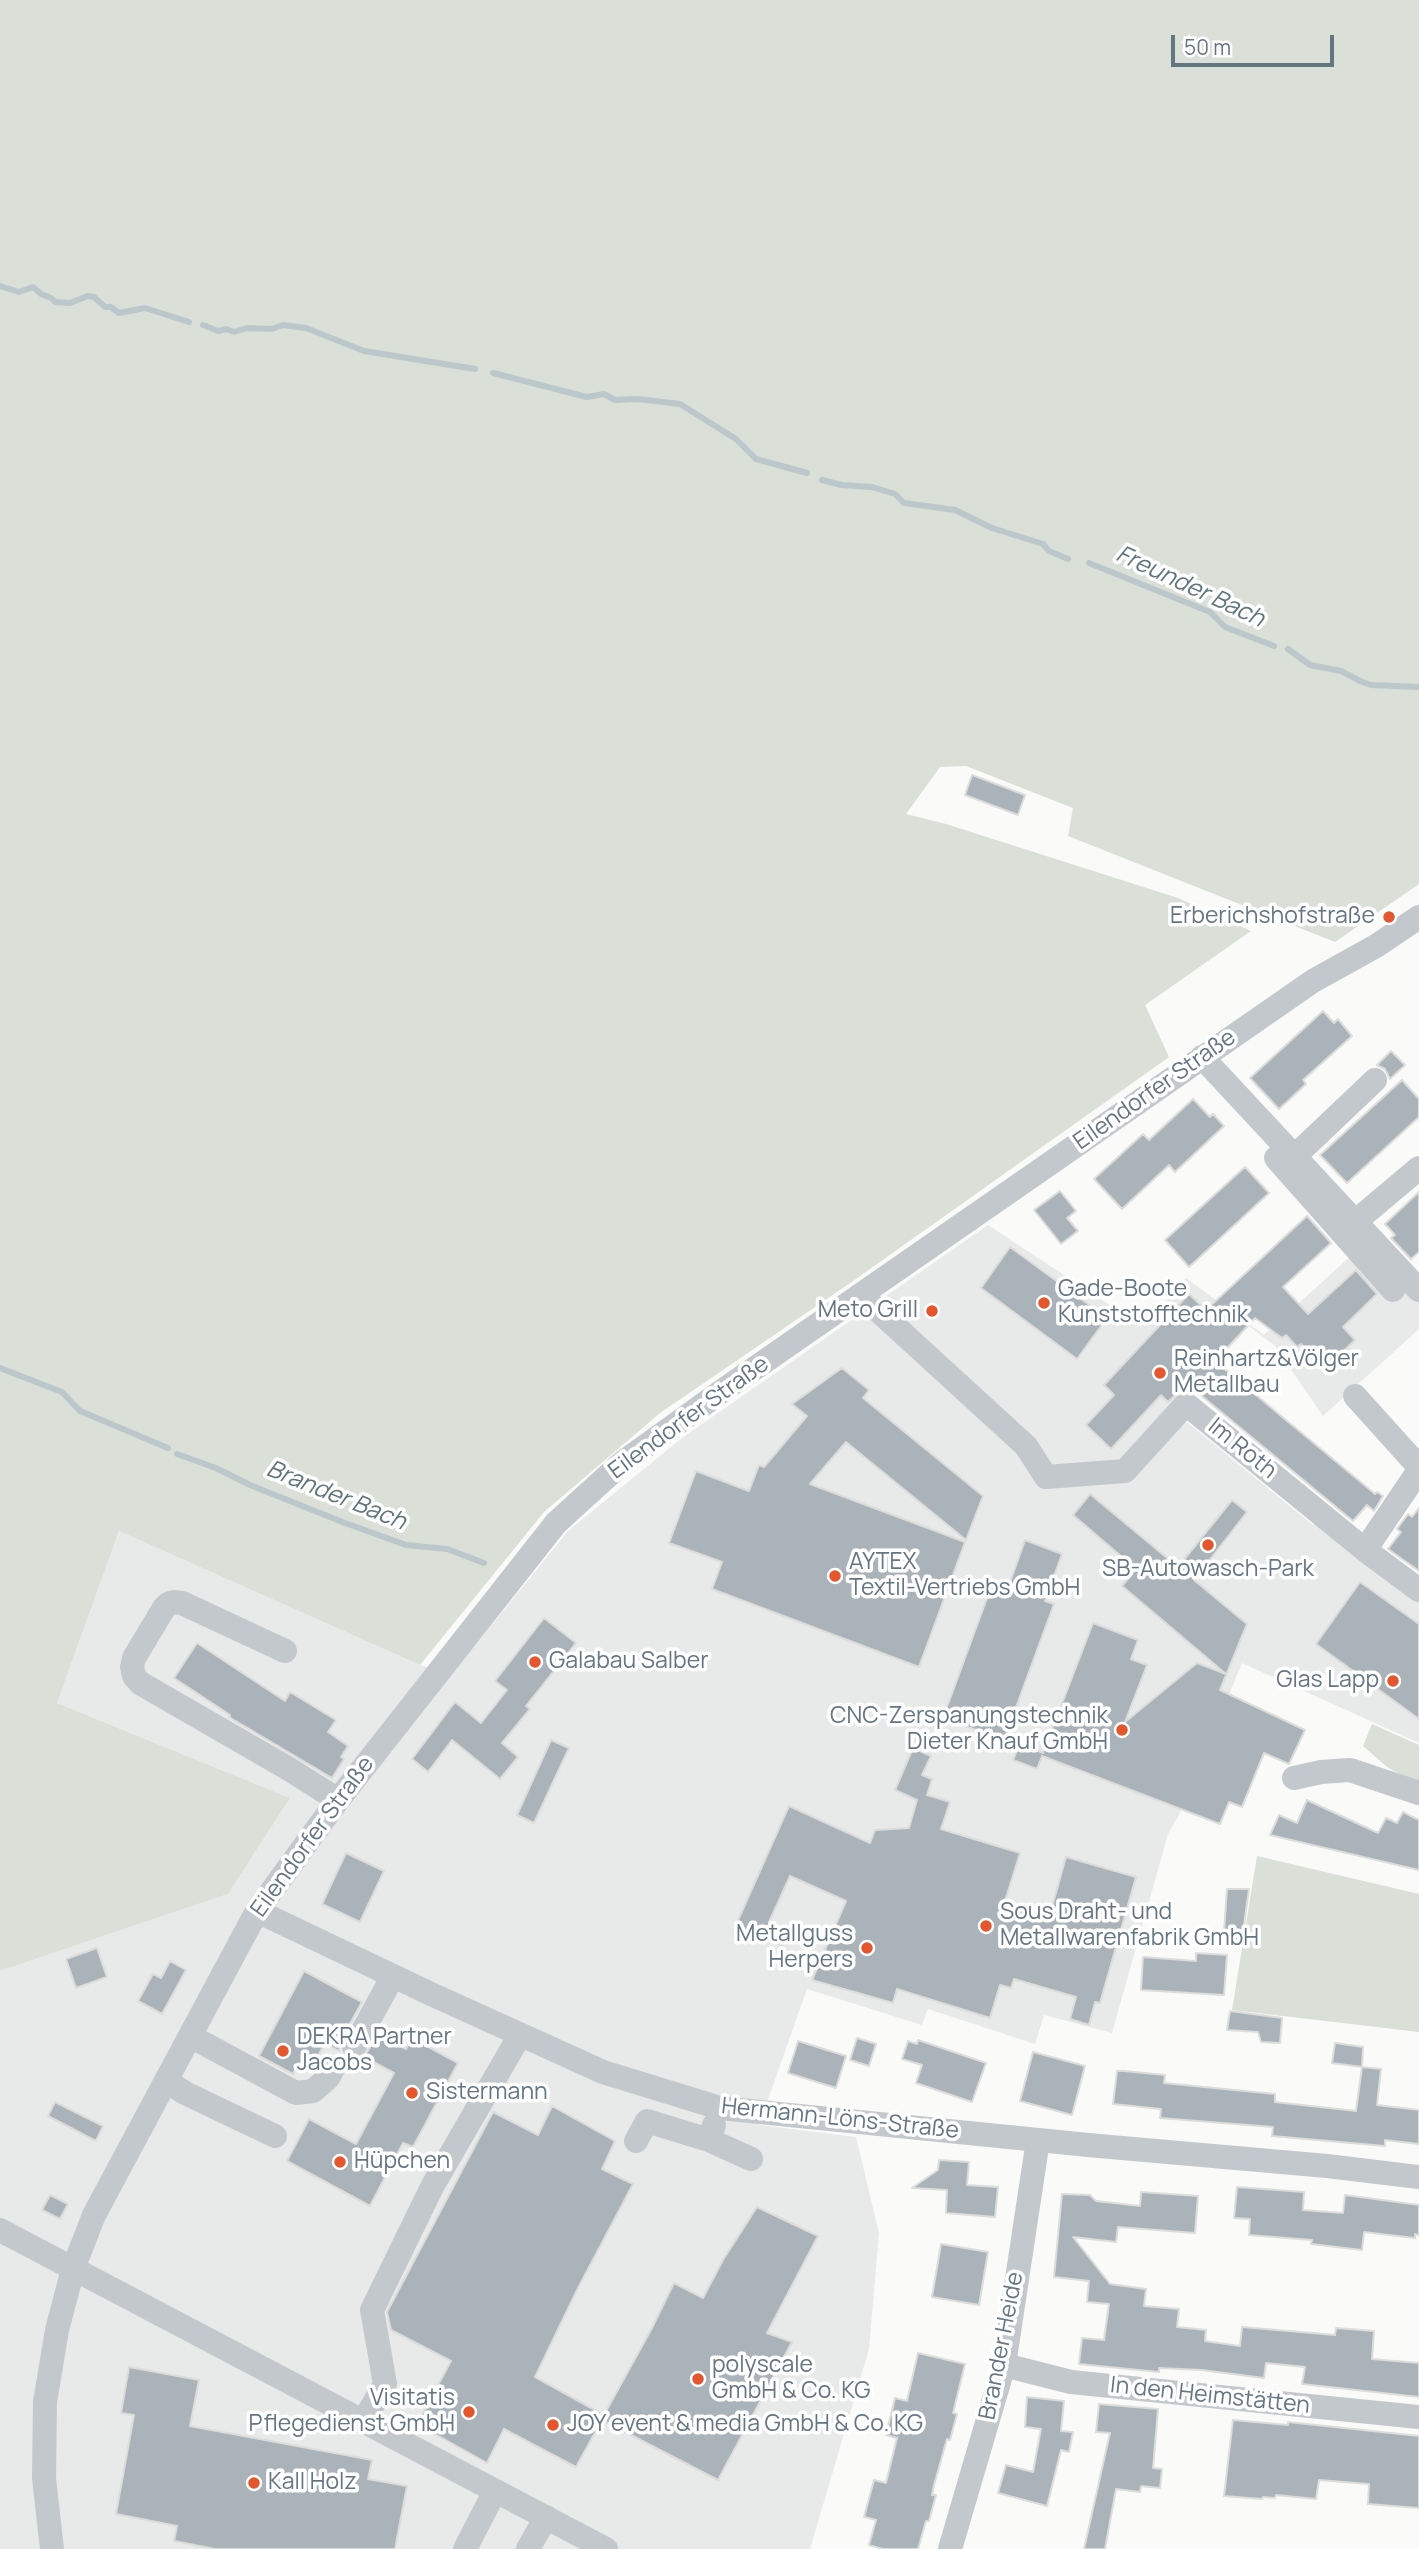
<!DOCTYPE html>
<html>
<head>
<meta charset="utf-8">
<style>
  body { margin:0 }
  #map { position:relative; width:1419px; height:2549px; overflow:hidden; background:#fafaf8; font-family:Manrope,sans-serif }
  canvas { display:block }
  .scale { position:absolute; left:1171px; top:35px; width:163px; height:32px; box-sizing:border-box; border:4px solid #657683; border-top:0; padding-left:9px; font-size:21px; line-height:24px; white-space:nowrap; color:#657683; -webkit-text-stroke:5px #fff; paint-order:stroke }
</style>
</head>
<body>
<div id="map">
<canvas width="1419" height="2549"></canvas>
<div class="scale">50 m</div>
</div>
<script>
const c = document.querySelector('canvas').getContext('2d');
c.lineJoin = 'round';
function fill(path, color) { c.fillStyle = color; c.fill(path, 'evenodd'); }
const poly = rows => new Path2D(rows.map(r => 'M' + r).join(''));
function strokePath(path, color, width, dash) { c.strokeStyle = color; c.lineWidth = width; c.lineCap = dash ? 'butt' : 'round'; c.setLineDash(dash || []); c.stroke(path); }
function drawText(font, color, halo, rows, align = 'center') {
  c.font = font + ' Manrope,sans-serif'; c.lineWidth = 7; c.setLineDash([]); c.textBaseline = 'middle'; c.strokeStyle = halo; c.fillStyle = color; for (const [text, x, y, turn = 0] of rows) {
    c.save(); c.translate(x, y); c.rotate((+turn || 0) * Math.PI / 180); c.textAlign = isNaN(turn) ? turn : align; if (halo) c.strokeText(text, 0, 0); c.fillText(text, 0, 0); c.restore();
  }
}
fill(poly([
  [988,1225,1134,1321,1143,1311,1152,1317,1186,1278,1264,1335,1365,1243,1419,1303,1419,1329,1323,1416,1274,1345,1249,1326,1172,1410,1313,1525,1316,1522,1419,1601,1419,1743,1242,1663,1180,1813,1168,1834,1112,2033,1044,2015,1035,2044,928,2009,922,2025,807,1989,759,2125,856,2137,879,2233,869,2349,810,2549,0,2549,0,1971,228,1894,290,1798,57,1703,119,1531,420,1665,451,1675,568,1531,682,1438]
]), '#e8e9e9');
fill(poly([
  [0,0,1419,0,1419,884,1335,942,1068,836,1073,808,966,766,940,767,906,814,946,824,1178,898,1251,931,1145,1005,1169,1057,853,1281,660,1413,544,1512,420,1665,119,1531,57,1703,290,1798,228,1894,0,1971],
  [1372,1724,1419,1745,1419,1785,1387,1767,1363,1746],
  [1257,1856,1419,1894,1419,2032,1232,2010]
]), '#dadfd7');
strokePath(poly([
  [0,286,19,292,33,287,41,294,51,298,55,302,70,303,88,296,94,297,105,307,111,307,119,313,145,308,189,322],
  [203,325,218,331,226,329,234,332,247,328,272,329,283,325,306,328,364,351,475,369],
  [493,373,587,397,604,394,615,400,637,399,680,404,736,439,756,459,807,473],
  [822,480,841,485,872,487,895,494,904,503,955,510,992,528,1043,544,1049,551,1068,559],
  [1089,563,1210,612,1225,627,1274,646],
  [1288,649,1310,665,1341,671,1360,681,1371,685,1419,687],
  [0,1368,62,1392,80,1411,168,1448],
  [177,1454,216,1468,250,1485,345,1523,406,1545,447,1549,484,1563]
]), '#bbc7cb', 6);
const building = poly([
  [972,775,1025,795,1018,815,965,795,972,775],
  [1323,1011,1334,1023,1338,1019,1352,1036,1303,1080,1306,1084,1279,1109,1250,1078,1323,1011],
  [1391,1051,1405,1065,1390,1079,1385,1069,1377,1065,1391,1051],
  [1402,1080,1419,1099,1419,1117,1347,1183,1320,1155,1402,1080],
  [1193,1099,1210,1117,1213,1114,1224,1126,1175,1172,1169,1165,1122,1209,1094,1179,1143,1134,1149,1140,1193,1099],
  [1245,1167,1269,1193,1189,1267,1165,1240,1245,1167],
  [1060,1191,1076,1211,1067,1218,1078,1231,1061,1244,1034,1210,1060,1191],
  [1419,1192,1419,1252,1411,1259,1391,1238,1395,1235,1385,1224,1419,1192],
  [1307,1216,1331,1243,1283,1287,1308,1314,1356,1270,1377,1294,1343,1327,1355,1340,1328,1366,1320,1358,1317,1361,1301,1344,1297,1347,1286,1335,1282,1338,1255,1318,1215,1361,1375,1494,1377,1492,1383,1496,1374,1511,1367,1505,1353,1521,1191,1387,1181,1390,1168,1402,1161,1395,1111,1449,1086,1425,1114,1395,1104,1385,1189,1294,1206,1310,1307,1216],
  [1010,1247,1107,1318,1077,1359,981,1288,1010,1247],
  [842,1368,869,1390,863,1398,983,1496,966,1540,846,1442,810,1484,965,1542,919,1667,712,1589,722,1562,669,1543,696,1471,749,1491,759,1465,764,1467,807,1416,792,1404,842,1368],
  [1090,1494,1178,1567,1232,1500,1247,1512,1194,1580,1247,1624,1220,1690,1305,1730,1289,1764,1264,1753,1242,1807,1229,1802,1220,1824,1042,1756,1037,1769,1013,1760,1020,1743,1043,1753,1093,1623,1138,1640,1131,1659,1147,1665,1125,1722,1197,1663,1226,1674,1122,1586,1136,1569,1073,1515,1090,1494],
  [1419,1508,1419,1571,1388,1549,1401,1532,1397,1529,1408,1514,1412,1517,1419,1508],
  [1025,1540,1062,1554,1045,1601,1054,1604,1004,1740,943,1718,993,1582,1008,1588,1025,1540],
  [1360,1582,1419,1624,1419,1719,1316,1644,1360,1582],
  [544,1618,576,1643,526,1706,530,1709,502,1743,518,1757,500,1779,452,1740,428,1772,412,1759,455,1702,481,1723,507,1690,495,1681,544,1618],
  [197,1643,285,1701,290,1692,336,1720,328,1732,348,1746,341,1757,344,1759,332,1778,229,1717,230,1715,174,1678,197,1643],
  [551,1740,569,1748,534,1823,517,1815,551,1740],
  [913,1748,931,1756,922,1775,932,1779,927,1795,950,1802,941,1829,1020,1853,1005,1901,1050,1914,1066,1857,1136,1877,1100,2003,1095,2002,1089,2025,1070,2019,1076,1997,1014,1979,1011,1988,1000,1985,990,2018,897,1989,893,2003,812,1980,846,1901,790,1876,769,1922,789,1930,783,1946,735,1927,789,1806,870,1843,875,1830,909,1828,917,1800,895,1790,913,1748],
  [1307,1800,1378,1833,1386,1818,1397,1823,1403,1812,1419,1820,1419,1870,1270,1835,1279,1815,1297,1823,1307,1800],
  [346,1853,384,1871,360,1922,322,1904,346,1853],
  [1227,1889,1249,1889,1241,1946,1223,1946,1227,1889],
  [97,1948,107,1977,76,1988,66,1959,97,1948],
  [1196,1953,1227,1955,1224,1995,1141,1990,1143,1957,1196,1961,1196,1953],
  [170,1961,186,1970,162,2014,138,2001,153,1974,161,1978,170,1961],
  [304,1971,362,2002,341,2040,339,2051,325,2043,309,2072,297,2066,293,2074,259,2056,304,1971],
  [1230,2011,1282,2018,1280,2043,1261,2042,1258,2032,1227,2030,1230,2011],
  [378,2034,406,2049,412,2038,458,2063,413,2147,403,2143,370,2206,287,2161,309,2119,356,2144,394,2073,364,2057,378,2034],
  [857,2038,876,2044,869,2066,850,2060,857,2038],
  [918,2040,986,2063,972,2102,916,2083,922,2065,902,2059,908,2041,917,2044,918,2040],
  [798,2041,846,2056,836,2088,788,2073,798,2041],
  [1335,2043,1363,2047,1362,2067,1332,2063,1335,2043],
  [1033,2052,1085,2066,1072,2115,1020,2101,1033,2052],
  [1362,2067,1381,2069,1377,2105,1419,2110,1419,2144,1385,2140,1385,2146,1272,2136,1273,2127,1160,2118,1161,2109,1113,2104,1117,2071,1124,2071,1165,2075,1164,2083,1275,2094,1275,2102,1356,2111,1362,2067],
  [55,2102,103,2126,96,2141,48,2116,55,2102],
  [552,2106,615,2141,602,2169,633,2184,578,2288,535,2377,604,2415,652,2328,674,2283,703,2298,723,2260,757,2207,818,2236,767,2333,792,2342,718,2480,602,2420,576,2467,504,2429,487,2463,417,2424,451,2361,391,2330,387,2312,493,2112,538,2135,552,2106],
  [939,2160,969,2162,967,2185,998,2187,995,2217,946,2213,947,2190,912,2188,938,2170,939,2160],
  [1237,2187,1304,2192,1303,2210,1343,2213,1345,2195,1419,2205,1419,2235,1415,2234,1415,2238,1364,2232,1362,2250,1311,2244,1312,2240,1249,2235,1250,2219,1234,2218,1237,2187],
  [1141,2192,1198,2196,1195,2233,1118,2227,1116,2242,1073,2237,1110,2284,1146,2289,1144,2306,1179,2309,1177,2327,1206,2330,1205,2341,1240,2346,1242,2327,1335,2335,1336,2328,1374,2331,1372,2359,1419,2363,1419,2397,1302,2384,1305,2367,1266,2363,1264,2378,1202,2370,1159,2368,1159,2372,1079,2364,1082,2338,1104,2340,1109,2304,1087,2302,1089,2281,1054,2277,1062,2194,1090,2195,1096,2201,1140,2206,1141,2192],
  [50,2195,68,2204,60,2219,42,2210,50,2195],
  [941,2244,988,2252,979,2305,932,2297,941,2244],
  [918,2353,965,2364,953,2413,957,2414,950,2440,947,2439,934,2485,932,2495,936,2495,929,2521,926,2521,918,2549,883,2549,869,2545,876,2520,864,2517,874,2480,886,2483,897,2438,886,2435,895,2398,907,2401,918,2353],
  [129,2367,199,2380,190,2426,372,2460,368,2479,407,2486,395,2549,215,2549,174,2541,177,2526,116,2514,134,2415,121,2413,129,2367],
  [1027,2397,1064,2401,1061,2431,1073,2432,1069,2452,1061,2450,1047,2506,998,2493,1006,2465,1033,2472,1041,2429,1025,2427,1027,2397],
  [1099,2404,1158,2409,1153,2468,1162,2469,1160,2488,1141,2486,1140,2492,1116,2489,1105,2549,1084,2549,1110,2433,1096,2432,1099,2404],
  [1233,2420,1288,2425,1288,2422,1419,2436,1419,2508,1368,2504,1369,2484,1319,2480,1316,2499,1276,2495,1275,2498,1263,2497,1262,2499,1224,2496,1233,2420]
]);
fill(building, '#aab3b9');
strokePath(building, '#dcdcda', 2);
strokePath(poly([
  [1202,1057,1419,1290],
  [1295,1156,1375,1080],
  [1276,1158,1393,1290],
  [1356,1221,1419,1168],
  [861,1295,1026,1446,1046,1477,1125,1471,1186,1404,1365,1550,1419,1590],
  [1355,1396,1419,1467],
  [1365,1550,1419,1470],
  [285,1651,182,1603,174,1602,168,1604,164,1608,134,1658,132,1667,134,1676,140,1683,289,1769,338,1800],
  [1294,1778,1321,1772,1350,1770,1419,1793],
  [257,1911,431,1994,603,2072,720,2108,1088,2145,1327,2166,1419,2177],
  [190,2036,296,2093,313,2091,328,2078,333,2069],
  [354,2047,393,1976],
  [166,2081,185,2093,275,2136],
  [714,2125,709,2140,751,2159],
  [636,2141,647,2121,709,2140],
  [0,2230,606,2549],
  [1004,2365,1071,2382,1419,2417],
  [363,2422,385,2384,372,2310,433,2185,520,2035],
  [52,2549,44,2478,45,2402,57,2330,73,2269,94,2215,257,1911,338,1800,556,1523,622,1463,722,1391,1313,981,1376,946,1419,917],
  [465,2549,495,2491],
  [528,2549,546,2517],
  [950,2549,1004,2365,1038,2140]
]), '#c3c8cc', 24);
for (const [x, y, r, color] of [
  [1389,917,7,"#e4572e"],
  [1044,1303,7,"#e4572e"],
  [932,1311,7,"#e4572e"],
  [1160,1373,7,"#e4572e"],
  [1208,1545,7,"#e4572e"],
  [835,1576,7,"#e4572e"],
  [535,1662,7,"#e4572e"],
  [1393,1681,7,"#e4572e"],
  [1122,1730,7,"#e4572e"],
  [986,1926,7,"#e4572e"],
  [867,1948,7,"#e4572e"],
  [283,2051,7,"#e4572e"],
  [412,2093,7,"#e4572e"],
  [340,2162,7,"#e4572e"],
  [698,2379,7,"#e4572e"],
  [469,2412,7,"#e4572e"],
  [553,2425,7,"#e4572e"],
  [254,2483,7,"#e4572e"]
]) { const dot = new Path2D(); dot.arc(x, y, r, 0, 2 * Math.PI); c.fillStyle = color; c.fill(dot); strokePath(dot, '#fff', 2.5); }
drawText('23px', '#657683', '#fff', [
  ["Erberichshofstraße",1375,917,"right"],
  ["Gade-Boote",1058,1290],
  ["Kunststofftechnik",1058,1316],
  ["Meto Grill",918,1311,"right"],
  ["Reinhartz&Völger",1174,1360],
  ["Metallbau",1174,1386],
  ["AYTEX",849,1563],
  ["Textil-Vertriebs GmbH",849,1589],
  ["SB-Autowasch-Park",1208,1570,"center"],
  ["Galabau Salber",549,1662],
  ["Glas Lapp",1379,1681,"right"],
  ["CNC-Zerspanungstechnik",1108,1717,"right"],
  ["Dieter Knauf GmbH",1108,1743,"right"],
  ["Sous Draht- und",1000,1913],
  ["Metallwarenfabrik GmbH",1000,1939],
  ["Metallguss",853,1935,"right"],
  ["Herpers",853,1961,"right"],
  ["DEKRA Partner",297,2038],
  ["Jacobs",297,2064],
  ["Sistermann",426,2093],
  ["Hüpchen",354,2162],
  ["polyscale",712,2366],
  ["GmbH & Co. KG",712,2392],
  ["Visitatis",455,2399,"right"],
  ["Pflegedienst GmbH",455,2425,"right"],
  ["JOY event & media GmbH & Co. KG",567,2425],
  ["Kall Holz",268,2483]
], 'left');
drawText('23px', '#657683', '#fff', [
  ["Eilendorfer Straße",1155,1090,-35],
  ["Eilendorfer Straße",689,1418,-36],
  ["Im Roth",1242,1449,39],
  ["Eilendorfer Straße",313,1837,-54],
  ["Hermann-Löns-Straße",840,2119,6],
  ["Brander Heide",1002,2346,-79],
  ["In den Heimstätten",1210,2396,6]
]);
drawText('italic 24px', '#60757c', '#fff', [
  ["Freunder Bach",1190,587,25],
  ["Brander Bach",336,1496,22]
]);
</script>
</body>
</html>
